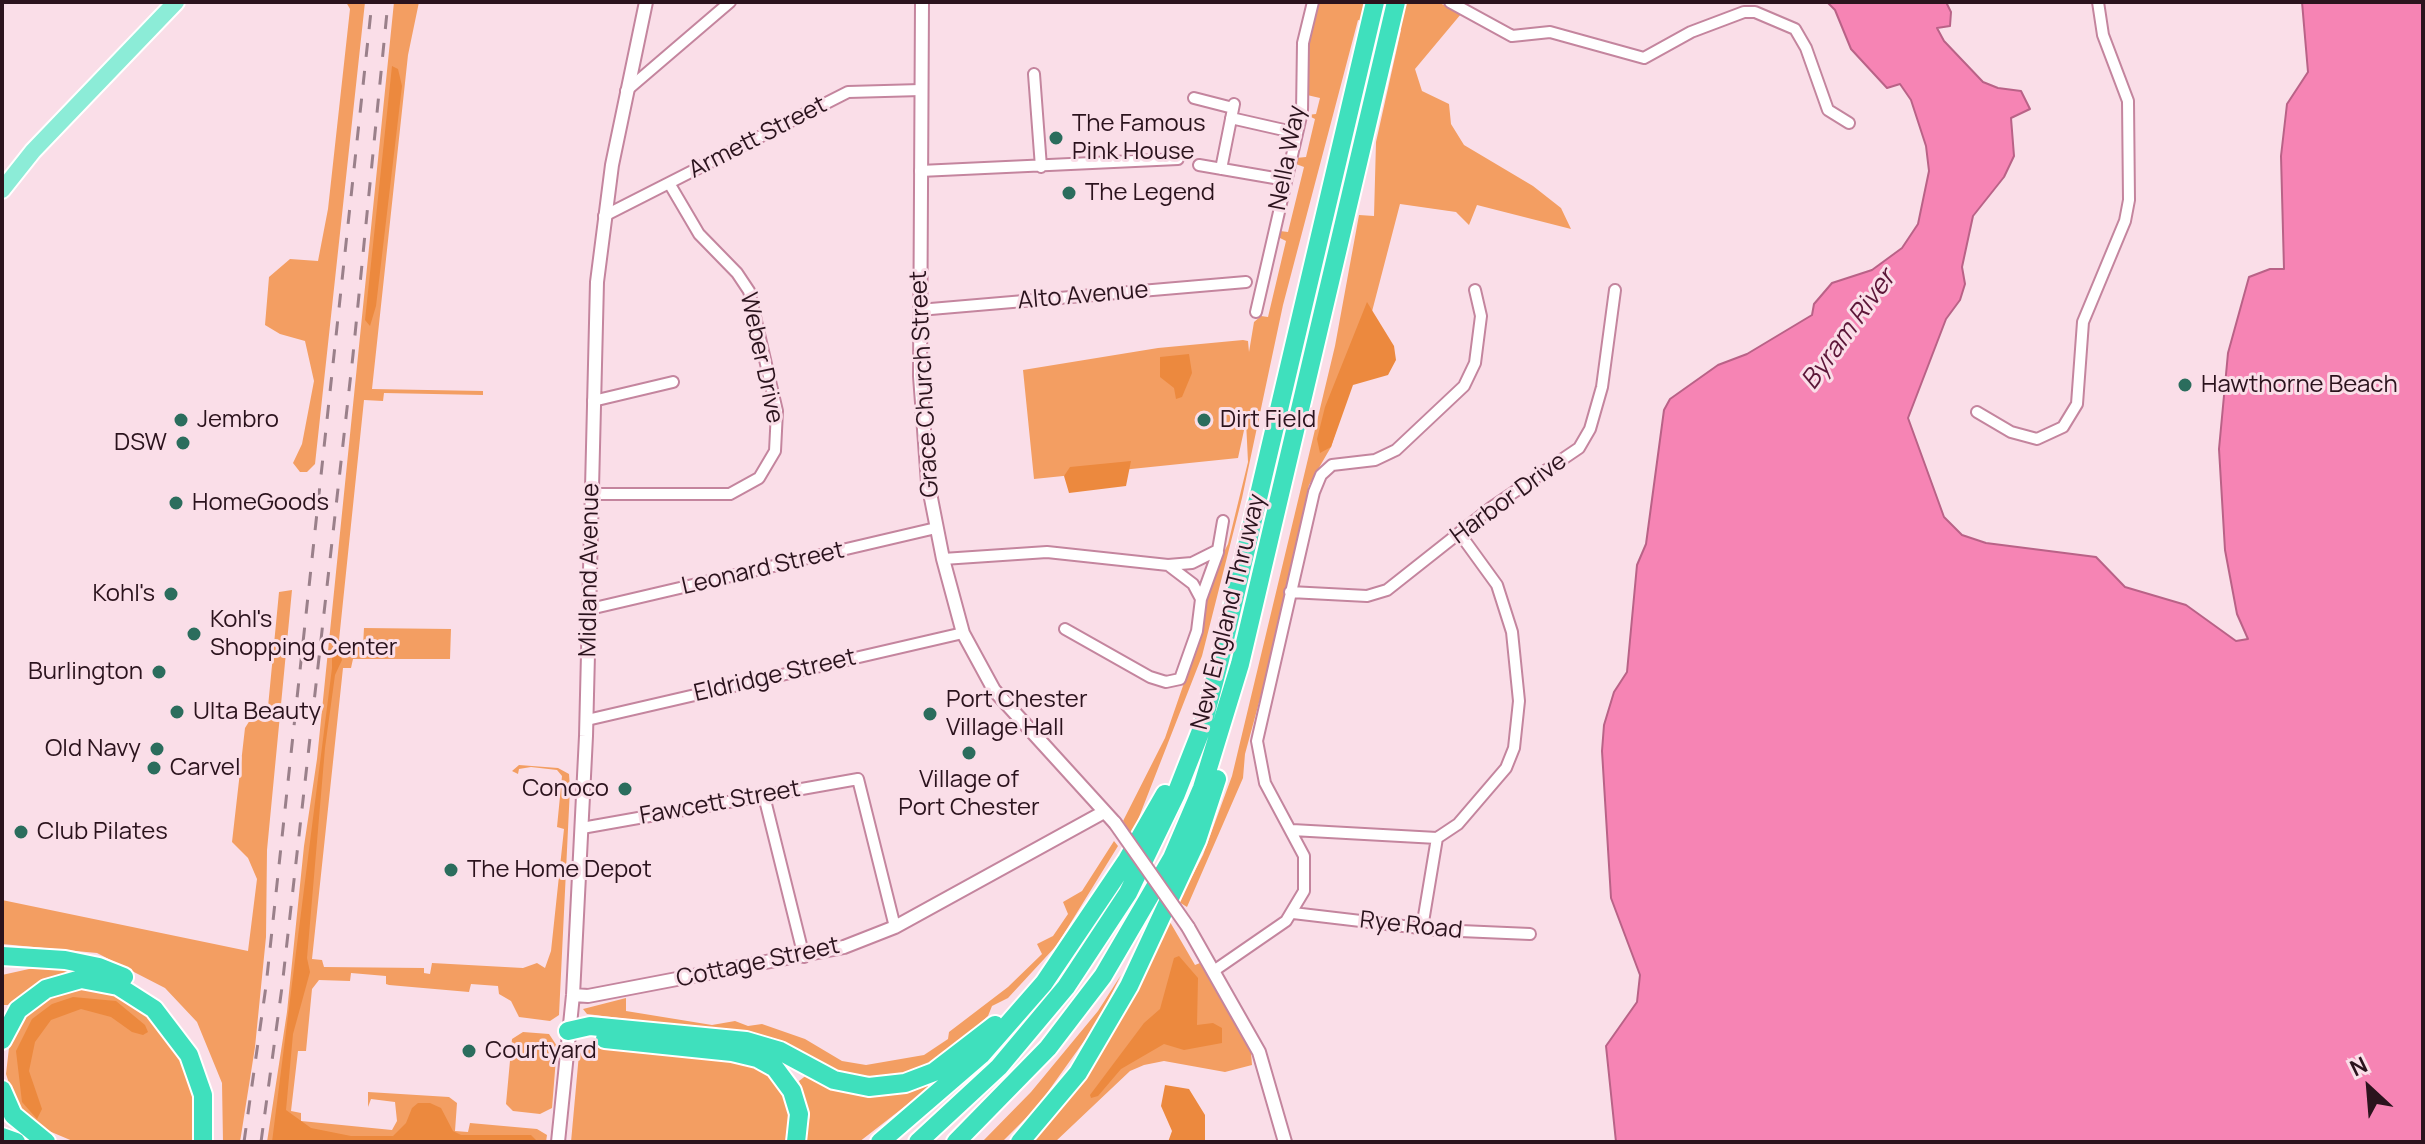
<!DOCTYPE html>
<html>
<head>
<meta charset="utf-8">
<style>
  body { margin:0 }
  #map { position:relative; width:2425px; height:1144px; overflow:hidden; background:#fadee8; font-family:Manrope,sans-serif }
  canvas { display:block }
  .frame { position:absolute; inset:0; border:4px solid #2b131d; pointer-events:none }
  .north { position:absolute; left:2329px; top:1048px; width:80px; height:80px; -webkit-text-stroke:6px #fadee8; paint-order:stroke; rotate:334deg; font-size:22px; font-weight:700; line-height:32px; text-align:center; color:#2b131d }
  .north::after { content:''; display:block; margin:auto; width:28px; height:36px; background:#2b131d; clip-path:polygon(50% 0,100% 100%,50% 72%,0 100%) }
</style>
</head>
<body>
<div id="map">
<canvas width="2425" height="1144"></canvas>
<div class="frame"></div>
<div class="north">N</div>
</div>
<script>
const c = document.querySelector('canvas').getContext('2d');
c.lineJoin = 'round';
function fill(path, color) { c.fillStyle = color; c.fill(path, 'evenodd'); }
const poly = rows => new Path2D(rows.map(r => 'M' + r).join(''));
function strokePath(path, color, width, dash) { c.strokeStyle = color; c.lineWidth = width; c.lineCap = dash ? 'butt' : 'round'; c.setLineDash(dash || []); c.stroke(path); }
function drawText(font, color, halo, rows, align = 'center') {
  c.font = font + ' Manrope,sans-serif'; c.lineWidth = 6; c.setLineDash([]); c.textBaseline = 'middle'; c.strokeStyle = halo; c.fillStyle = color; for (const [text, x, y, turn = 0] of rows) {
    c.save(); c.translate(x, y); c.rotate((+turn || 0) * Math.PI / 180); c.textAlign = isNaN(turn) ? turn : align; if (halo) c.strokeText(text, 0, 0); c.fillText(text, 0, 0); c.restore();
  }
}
fill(poly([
  [346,2,365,2,315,464,307,472,300,472,293,463,302,444,314,381,305,341,280,334,265,325,269,277,290,259,318,261,328,209,350,9],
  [394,2,419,2,408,55,372,389,483,391,483,395,384,393,383,401,364,400,339,640,363,646,364,628,451,629,450,659,353,659,351,668,343,668,312,959,322,960,324,967,424,968,424,973,430,974,432,963,523,968,537,963,545,968,551,951,564,829,557,827,562,776,557,770,531,767,519,769,518,774,512,771,519,765,558,768,569,774,570,788,559,1015,550,1021,519,1017,511,1001,499,994,498,986,471,984,469,992,389,985,386,984,386,976,351,973,350,981,319,980,312,989,306,1051,298,1051,291,1111,301,1113,301,1121,392,1130,397,1121,395,1102,371,1099,368,1107,368,1092,449,1097,457,1103,455,1131,468,1132,470,1123,537,1129,547,1135,546,1142,267,1142,287,1012,304,846,317,759],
  [1319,2,1438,2,1461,14,1415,69,1422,91,1449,104,1451,124,1464,145,1533,186,1561,208,1571,229,1477,205,1469,225,1456,212,1400,204,1369,323,1331,447,1309,485,1273,651,1245,754,1243,778,1187,907,1179,902,1203,855,1232,776,1335,346,1359,215,1374,216,1376,142,1401,30,1358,20,1283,305,1242,498,1202,656,1132,835,1123,821,1165,738,1185,680,1211,578,1228,544,1248,462,1246,421,1238,458,1034,479,1023,370,1158,348,1243,340,1248,341,1249,352,1254,322,1261,316,1268,317,1286,241,1278,237,1280,231,1288,232,1304,167,1296,164,1296,158,1306,157,1315,119,1307,115,1316,114,1320,98,1307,95,1308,48],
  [292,590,267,850,266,937,255,1047,240,1142,223,1142,222,1083,197,1022,165,988,97,953,2,944,2,900,248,951,257,879,248,858,232,842,245,728,250,720,268,707,279,592],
  [1114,841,1118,846,1057,945,1008,998,992,1006,988,1016,941,1058,920,1069,889,1077,860,1078,820,1067,739,1033,587,1014,583,1009,626,998,626,1011,712,1025,735,1021,748,1026,762,1024,805,1039,842,1061,866,1065,924,1055,948,1039,949,1032,1008,987,1042,954,1037,944,1053,936,1068,914,1063,902,1082,891],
  [1170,922,1195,965,1200,963,1251,1052,1252,1065,1225,1072,1164,1061,1144,1065,1130,1071,1055,1142,1030,1142,1118,1022],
  [67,966,68,972,47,978,8,1005,2,1005,2,975,38,967],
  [1121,975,1097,1023,1037,1107,1002,1142,982,1142,1031,1092,1098,1011],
  [92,988,124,998,154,1020,177,1051,193,1097,194,1142,75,1142,30,1123,15,1102,6,1074,10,1039,27,1008,54,992],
  [523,1032,549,1034,557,1046,552,1108,540,1114,513,1111,506,1104,512,1039],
  [601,1046,738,1060,769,1075,786,1097,792,1119,789,1142,571,1142,579,1054,587,1047],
  [808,1074,843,1087,944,1076,859,1142,805,1142,810,1114,799,1081]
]), '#f39e62');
fill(poly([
  [392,66,398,69,402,86,376,306,370,326,365,320],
  [1367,302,1394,346,1396,360,1388,375,1353,385,1331,447,1320,453,1317,439,1325,407],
  [1189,354,1192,373,1182,397,1176,399,1174,388,1160,377,1160,357],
  [1131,461,1126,486,1069,493,1064,476,1070,467],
  [336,639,342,660,335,675,325,748,307,958,310,972,293,1034,286,1110,311,1128,351,1136,393,1136,406,1123,412,1108,418,1103,430,1103,441,1108,453,1131,461,1135,531,1135,538,1142,272,1142,332,668,332,645],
  [1179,956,1198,978,1197,1025,1213,1023,1222,1028,1222,1043,1184,1050,1164,1044,1121,1069,1098,1096,1091,1098,1090,1095,1144,1023,1160,1009,1174,958],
  [73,997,116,1001,145,1025,148,1032,143,1035,132,1032,111,1017,81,1009,51,1020,35,1042,29,1071,42,1109,37,1119,22,1102,16,1051,32,1019,52,1004],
  [1165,1085,1189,1089,1205,1115,1205,1142,1168,1142,1172,1131,1161,1106]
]), '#ec893e');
const water = poly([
  [1827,2,1946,2,1951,12,1950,26,1937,28,1944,41,1983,82,1998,88,2021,91,2030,109,2011,118,2014,156,2004,177,1973,216,1962,267,1965,284,1960,300,1946,319,1908,418,1944,517,1962,535,1986,543,2096,557,2125,587,2186,605,2236,641,2248,639,2237,614,2225,550,2219,449,2228,353,2249,277,2270,269,2284,269,2281,156,2287,104,2308,72,2302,2,2423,2,2423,1142,1616,1142,1606,1046,1637,1002,1640,975,1611,898,1602,751,1604,725,1614,692,1627,672,1637,565,1646,544,1664,410,1670,399,1718,365,1747,354,1812,315,1814,304,1832,283,1872,270,1902,248,1918,224,1929,171,1926,146,1911,100,1900,84,1887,88,1851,49,1835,10,1827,2]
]);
fill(water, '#f684b4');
strokePath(water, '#b96287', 2);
const minor = poly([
  [1450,2,1512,36,1550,32,1644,58,1691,32,1744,12,1755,12,1795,29,1806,48,1828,110,1849,123],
  [1034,74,1041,167],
  [626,91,730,2],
  [1194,98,1233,108],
  [1231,118,1297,133],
  [1199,165,1286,180],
  [1221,169,1234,104],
  [920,171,1178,159],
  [604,216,848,92,921,90],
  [919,310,1246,282],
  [1256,312,1302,112,1303,43,1313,2],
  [593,401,673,382],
  [1977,412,2011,432,2037,439,2063,427,2077,404,2083,322,2125,221,2129,200,2128,101,2103,35,2098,2],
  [592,494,730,494,759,478,775,451,777,411,749,291,737,273,699,234,669,183],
  [943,559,1047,552,1168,565,1192,563,1218,550,1223,521],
  [1290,592,1367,596,1387,590,1492,507,1579,448,1590,429,1602,387,1615,290],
  [1201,599,1218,552],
  [590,609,936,528],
  [1065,629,1150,677,1166,682,1180,679,1197,631,1201,599,1193,584,1168,565],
  [587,720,963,633],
  [764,796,804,957],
  [582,828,858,779,895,927],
  [1292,830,1437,838,1458,824,1506,768,1514,748,1519,701,1512,632,1497,585,1460,534],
  [1293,913,1437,930,1530,934],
  [1422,928,1437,838],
  [1215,970,1286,921,1304,891,1304,856,1265,783,1257,741,1314,492,1321,475,1332,465,1375,460,1396,450,1464,386,1475,363,1481,316,1475,290]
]);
const tertiary = poly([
  [922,2,920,376,928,483,943,559,963,633,994,690,1115,823],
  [1188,927,1259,1052,1285,1142],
  [573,995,588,996,844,947,895,927,1104,812],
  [558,1142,573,995,586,736,597,282,612,165,646,2]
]);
const primary = poly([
  [2,190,33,151,176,2]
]);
const motorway = poly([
  [2,956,65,960,99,967,124,977],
  [568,1031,590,1026,746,1041,780,1051,834,1080,869,1087,905,1083,934,1072,995,1025],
  [605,1039,732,1052,757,1058,775,1068,792,1091,799,1114,796,1142],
  [2,1040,18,1010,46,989,81,979,118,986,154,1009,189,1055,203,1095,203,1142],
  [2,1090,13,1115,46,1142],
  [2,1137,16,1142],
  [880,1142,981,1055,1044,983,1127,860,1165,794],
  [918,1142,999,1067,1066,987,1128,893,1176,794,1202,728,1220,660,1375,2],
  [956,1142,1048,1048,1103,976,1172,858,1202,788,1240,664,1396,2],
  [1020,1142,1078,1073,1129,986,1197,840,1217,779]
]);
strokePath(minor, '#c4859e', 14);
strokePath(tertiary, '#c4859e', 16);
strokePath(primary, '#fff', 20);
strokePath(motorway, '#fff', 22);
strokePath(minor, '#fff', 10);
strokePath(tertiary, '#fff', 12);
strokePath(primary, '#8cecd7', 16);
strokePath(motorway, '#3fe0bd', 18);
strokePath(poly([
  [244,1142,266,986,372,2],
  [261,1142,282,987,353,355,388,2]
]), '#9a808a', 3, [14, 14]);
const tertiaryBridge = poly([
  [1115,823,1188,927]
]);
strokePath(tertiaryBridge, '#c4859e', 16, []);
strokePath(tertiaryBridge, '#fff', 12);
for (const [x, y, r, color] of [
  [1056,138,8,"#2b6d5d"],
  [1069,193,8,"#2b6d5d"],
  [2185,385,8,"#2b6d5d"],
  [181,420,8,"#2b6d5d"],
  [1204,420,8,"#2b6d5d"],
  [183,443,8,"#2b6d5d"],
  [176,503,8,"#2b6d5d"],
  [171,594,8,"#2b6d5d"],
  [194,634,8,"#2b6d5d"],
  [159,672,8,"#2b6d5d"],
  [177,712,8,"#2b6d5d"],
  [930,714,8,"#2b6d5d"],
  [157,749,8,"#2b6d5d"],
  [969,753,8,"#2b6d5d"],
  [154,768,8,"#2b6d5d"],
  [625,789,8,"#2b6d5d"],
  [21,832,8,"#2b6d5d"],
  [451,870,8,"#2b6d5d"],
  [469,1051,8,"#2b6d5d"]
]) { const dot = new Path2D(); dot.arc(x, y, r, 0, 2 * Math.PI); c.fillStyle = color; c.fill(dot); strokePath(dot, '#fadee8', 3); }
drawText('24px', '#2b131d', '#fadee8', [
  ["The Famous",1072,124],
  ["Pink House",1072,152],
  ["The Legend",1085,193],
  ["Hawthorne Beach",2201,385],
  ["Jembro",197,420],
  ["Dirt Field",1220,420],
  ["DSW",167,443,"right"],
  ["HomeGoods",192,503],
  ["Kohl's",155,594,"right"],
  ["Kohl's",210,620],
  ["Shopping Center",210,648],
  ["Burlington",143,672,"right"],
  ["Port Chester",946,700],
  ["Village Hall",946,728],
  ["Ulta Beauty",193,712],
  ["Old Navy",141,749,"right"],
  ["Carvel",170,768],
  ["Village of",969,780,"center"],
  ["Port Chester",969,808,"center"],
  ["Conoco",609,789,"right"],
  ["Club Pilates",37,832],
  ["The Home Depot",467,870],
  ["Courtyard",485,1051]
], 'left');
drawText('24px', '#2b131d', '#fadee8', [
  ["Armett Street",758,138,-27],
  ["Nella Way",1288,158,-79],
  ["Alto Avenue",1083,296,-5],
  ["Weber Drive",761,358,78],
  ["Grace Church Street",925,384,-93],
  ["Harbor Drive",1509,499,-36],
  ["Leonard Street",763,569,-13],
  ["Midland Avenue",590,570,-89],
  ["New England Thruway",1229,612,-76],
  ["Eldridge Street",775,676,-13],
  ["Fawcett Street",720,803,-10],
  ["Rye Road",1411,926,6],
  ["Cottage Street",758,963,-12]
]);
drawText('italic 26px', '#5c1638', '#fadee8', [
  ["Byram River",1849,330,-54]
]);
</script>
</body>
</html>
